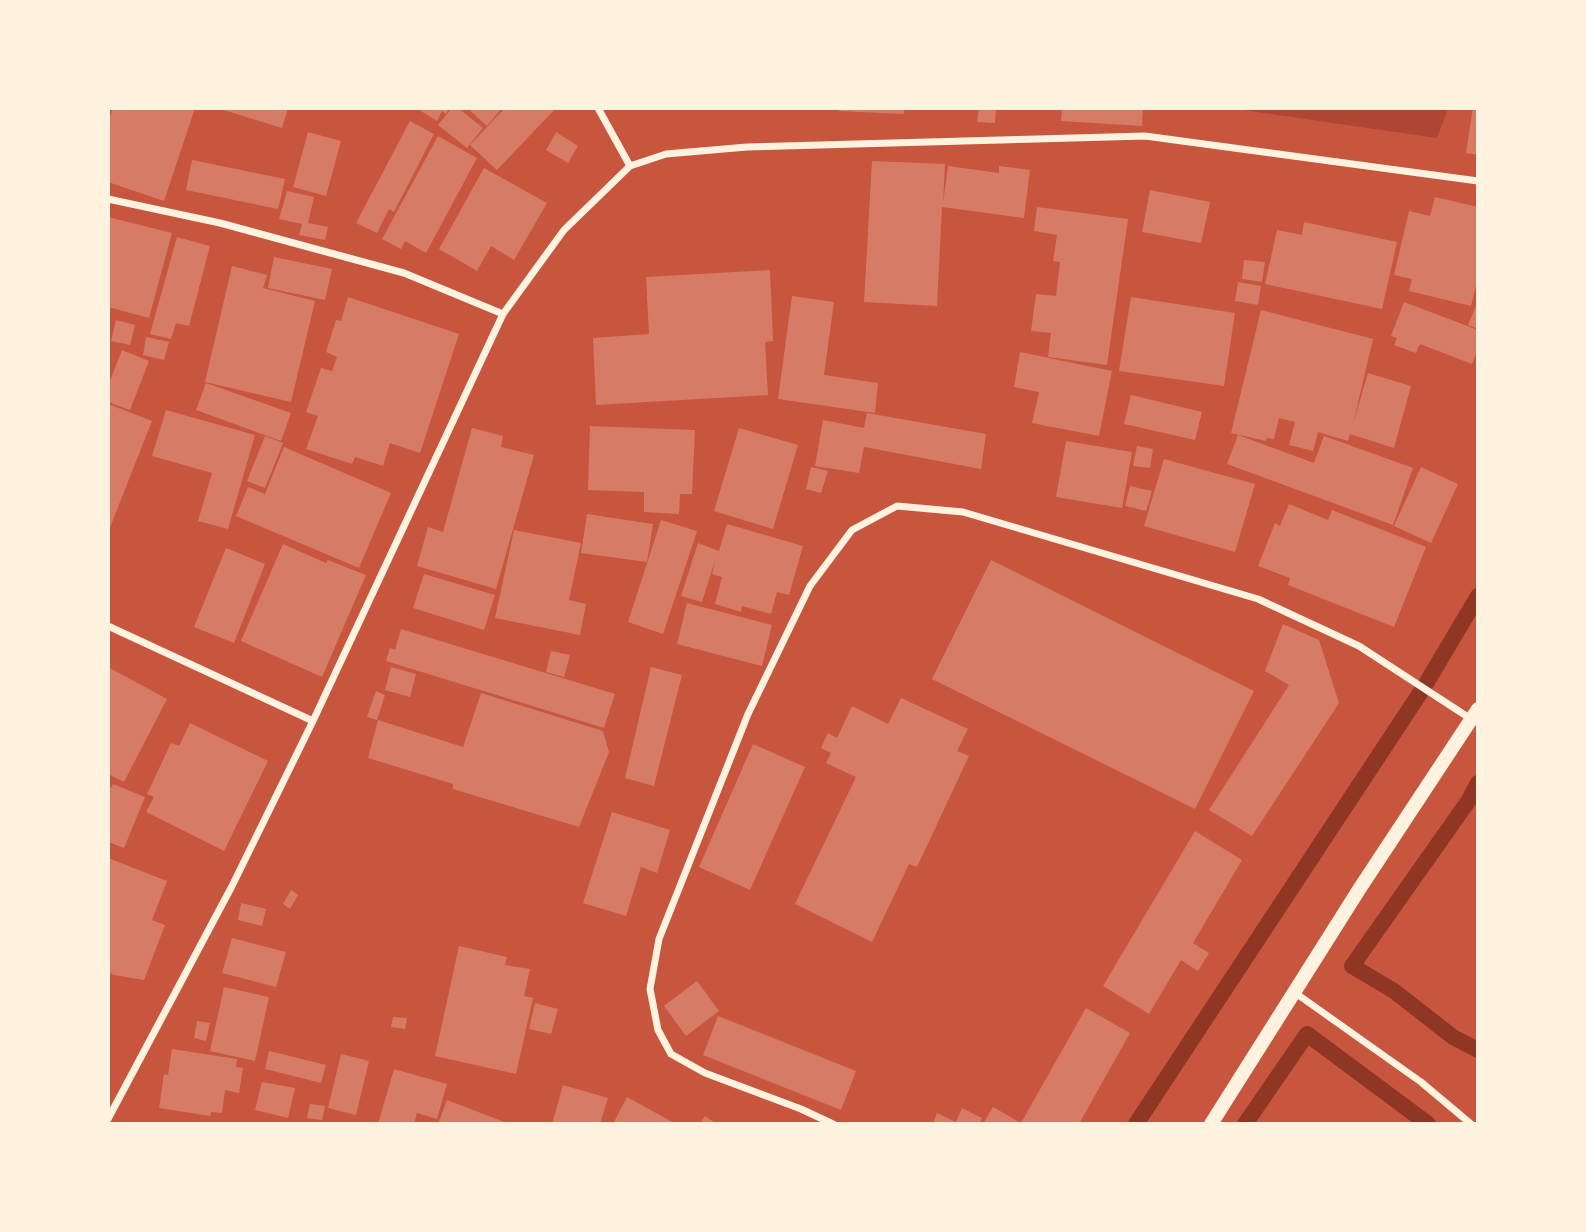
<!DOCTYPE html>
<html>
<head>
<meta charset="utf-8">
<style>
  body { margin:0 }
  #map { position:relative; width:1586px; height:1232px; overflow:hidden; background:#c8553d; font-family:"Fira Sans",sans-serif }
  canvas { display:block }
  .frame { position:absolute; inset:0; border:110px solid #fff3e0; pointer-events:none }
</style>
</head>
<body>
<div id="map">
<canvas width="1586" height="1232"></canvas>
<div class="frame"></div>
</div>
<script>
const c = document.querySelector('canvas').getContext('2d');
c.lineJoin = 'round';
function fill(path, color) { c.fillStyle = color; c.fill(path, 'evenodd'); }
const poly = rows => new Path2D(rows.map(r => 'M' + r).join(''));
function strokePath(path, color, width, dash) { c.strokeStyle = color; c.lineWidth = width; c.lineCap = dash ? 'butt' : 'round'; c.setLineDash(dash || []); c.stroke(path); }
fill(poly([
  [1236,109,1448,109,1437,138]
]), '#ae4732');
strokePath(poly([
  [1478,783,1469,800,1352,966,1394,991,1453,1037,1478,1050],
  [1136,1124,1424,687,1478,596],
  [1245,1124,1307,1034,1428,1124]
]), '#8f3625', 16);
fill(poly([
  [113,108,195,108,164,201,108,182,108,123],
  [217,108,288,108,282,128],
  [416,108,449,108,446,114,442,111,437,121],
  [452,108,458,108,483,128,467,148,438,125],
  [467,108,502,108,487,126],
  [505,108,556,108,497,170,470,145],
  [839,108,904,108,904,114,839,111],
  [979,108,996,108,995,123,977,122],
  [1062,108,1143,108,1142,126,1061,121],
  [1473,108,1478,108,1478,155,1466,153],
  [410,121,434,134,394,212,389,209,377,233,356,223],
  [308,132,341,141,326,196,293,187],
  [556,132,578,146,568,163,546,150],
  [438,136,477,158,426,253,405,241,401,249,382,239],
  [192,160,285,179,278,209,186,190],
  [872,161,945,164,943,203,948,166,999,173,999,166,1030,170,1024,218,942,207,937,306,864,302],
  [484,168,547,203,514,260,491,246,477,271,439,249],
  [1150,190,1210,202,1201,243,1142,232],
  [287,191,314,197,308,223,328,227,325,240,299,235,302,224,279,219],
  [1435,197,1478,207,1478,277,1471,306,1409,291,1412,279,1394,275,1409,211,1430,216],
  [1037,207,1128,219,1107,365,1048,357,1051,333,1031,331,1036,294,1056,296,1060,262,1053,261,1057,235,1034,231],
  [108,217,172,233,149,318,108,307],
  [1304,222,1397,242,1382,309,1265,284,1277,230,1302,235],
  [177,237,210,246,189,326,176,323,171,339,150,334],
  [274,257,332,269,325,300,268,288],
  [1244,260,1265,262,1262,282,1242,279],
  [232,266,267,275,263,288,315,301,291,402,205,382],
  [770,270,773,341,765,342,768,395,596,405,593,338,649,334,646,277],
  [1238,282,1261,286,1258,305,1235,301],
  [792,296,834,302,824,375,878,383,875,413,778,399],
  [348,297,459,334,420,453,390,443,383,466,355,457,352,464,306,449,318,416,306,412,321,368,332,371,337,357,326,352,336,320,341,321],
  [1131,297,1235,313,1224,386,1119,371],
  [1478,301,1478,329,1468,325],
  [1404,302,1478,330,1478,349,1472,364,1420,344,1416,353,1394,345,1397,338,1391,336],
  [1261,310,1373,339,1353,424,1368,373,1411,386,1394,448,1350,434,1348,441,1318,432,1313,451,1289,445,1295,422,1279,418,1274,439,1267,438,1266,441,1231,433],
  [116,320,135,325,130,345,111,341],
  [146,337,169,342,164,360,143,355],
  [122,350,149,361,130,410,108,402,108,386],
  [1020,352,1112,371,1099,436,1032,423,1039,392,1014,387],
  [206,383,291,413,281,441,196,410],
  [1131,395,1202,412,1195,440,1124,424],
  [108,404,152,421,109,530,108,530],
  [166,410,255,435,228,529,198,521,212,473,152,456],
  [867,413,986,434,981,469,864,447,859,473,815,466,823,420,864,428],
  [590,426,695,430,692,494,680,494,679,514,644,512,644,492,588,490],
  [472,428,503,436,501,447,534,455,496,589,417,566,428,527,443,532],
  [739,428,798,445,773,529,714,511],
  [1238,435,1314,463,1324,436,1413,468,1393,525,1227,464],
  [265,436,283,443,265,488,247,481],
  [1066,441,1132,452,1122,508,1056,497],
  [1137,446,1153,449,1150,468,1133,466],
  [284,447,391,493,359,568,236,516,248,487,265,494],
  [1164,459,1255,484,1235,552,1144,526],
  [811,467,828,471,821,493,806,489],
  [1421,467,1458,484,1431,543,1394,526],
  [1130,486,1152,491,1146,511,1125,506],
  [1289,504,1328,520,1332,510,1426,547,1394,627,1288,585,1290,578,1258,566,1275,523,1280,526],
  [587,514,653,524,647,562,581,553],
  [661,520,697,531,663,634,628,622],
  [727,524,803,546,789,595,777,592,771,614,742,606,741,612,715,604,722,577,712,574,716,557,702,602,681,596,698,543,719,551],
  [514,530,581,543,569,600,586,604,580,635,495,618],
  [283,544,326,563,328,560,366,575,322,677,241,641],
  [226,548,265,564,234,643,194,627],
  [991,560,1254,691,1195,809,932,679],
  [424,574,495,595,484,630,413,608],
  [687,603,772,625,762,666,677,644],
  [1283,624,1319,640,1339,703,1252,836,1209,810,1289,685,1265,671],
  [401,629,615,694,604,728,386,661,390,648,395,650],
  [551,651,570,655,564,677,546,672],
  [108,667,167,699,124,782,108,774],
  [391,667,416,674,410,697,385,690],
  [651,667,682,675,654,786,625,778],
  [376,691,385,695,377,720,367,717],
  [481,693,603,731,609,752,579,827,453,789,453,784,368,758,378,720,463,747],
  [901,698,968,729,957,751,969,756,917,867,909,864,872,942,795,904,856,777,826,763,831,753,821,748,828,733,837,738,852,706,888,724],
  [190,723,268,761,224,851,146,812,154,797,147,794,171,743,179,746],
  [753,744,805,767,750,890,699,867],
  [113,784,145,797,124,848,108,842,108,787,111,788],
  [612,812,670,830,657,873,641,867,626,916,583,903],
  [1195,831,1242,860,1193,943,1209,953,1198,971,1181,960,1149,1014,1103,986],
  [108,858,167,881,152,920,165,925,144,980,114,975,108,972],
  [291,890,298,895,290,909,283,904],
  [241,903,266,909,262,926,238,920],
  [232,938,286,952,276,987,222,973],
  [459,946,507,957,505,965,530,969,524,996,533,998,516,1074,435,1056],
  [697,981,719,1011,686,1036,664,1006],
  [224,987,269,997,255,1061,210,1051],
  [535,1003,558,1009,551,1034,529,1029],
  [1086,1008,1130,1033,1079,1124,983,1124,993,1107,1021,1123],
  [718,1016,856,1071,841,1110,703,1055],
  [393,1017,407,1018,405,1029,391,1027],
  [197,1021,210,1023,206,1041,194,1038],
  [172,1049,237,1059,236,1067,243,1068,239,1093,225,1090,222,1113,211,1112,210,1116,159,1108,164,1074,168,1075],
  [269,1051,326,1065,321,1083,265,1069],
  [341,1054,369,1061,356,1115,328,1108],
  [394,1069,447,1084,437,1119,417,1113,414,1124,378,1124],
  [262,1082,295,1088,288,1118,255,1110],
  [563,1085,608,1098,600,1124,552,1124],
  [627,1097,676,1124,613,1124],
  [447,1100,507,1123,507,1124,438,1124],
  [310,1104,325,1106,322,1120,307,1118],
  [962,1108,982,1118,979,1124,933,1124,937,1113,956,1122],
  [705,1116,717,1124,700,1124]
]), '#d67c66');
strokePath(poly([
  [598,108,630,166],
  [108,199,220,223,404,273,503,314],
  [108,626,313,721],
  [1294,992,1421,1082,1471,1124],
  [108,1119,232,886,313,721,503,314,564,230,630,166,666,154,747,147,1145,136,1478,181],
  [833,1124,801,1109,705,1073,671,1054,658,1030,650,989,659,939,748,714,810,586,852,530,897,506,963,512,1258,599,1359,646,1471,719]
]), '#fff3e0', 7);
strokePath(poly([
  [1211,1124,1360,888,1478,709]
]), '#fff3e0', 14);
</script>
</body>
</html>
